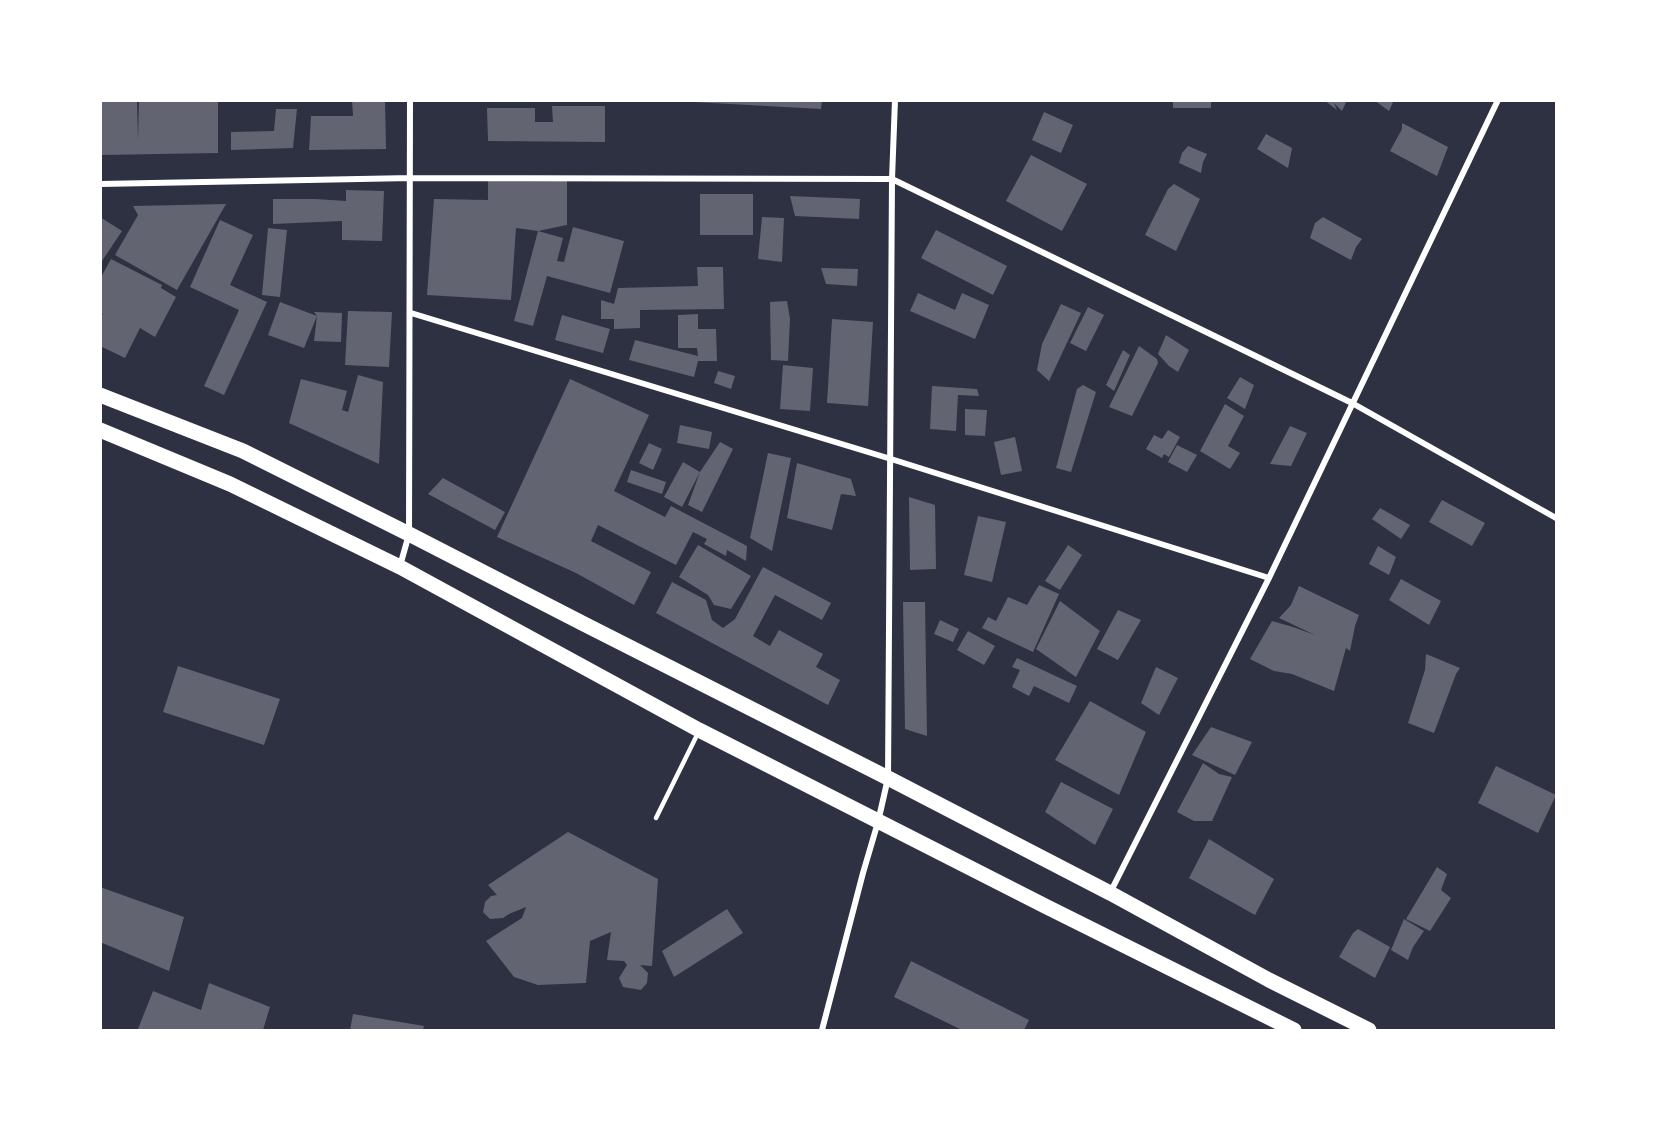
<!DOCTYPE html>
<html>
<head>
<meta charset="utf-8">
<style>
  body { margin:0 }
  #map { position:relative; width:1657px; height:1131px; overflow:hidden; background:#2d3142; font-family:Manrope,sans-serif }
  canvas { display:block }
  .frame { position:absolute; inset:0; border:102px solid #fff; pointer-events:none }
</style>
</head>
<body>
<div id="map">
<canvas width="1657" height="1131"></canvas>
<div class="frame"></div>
</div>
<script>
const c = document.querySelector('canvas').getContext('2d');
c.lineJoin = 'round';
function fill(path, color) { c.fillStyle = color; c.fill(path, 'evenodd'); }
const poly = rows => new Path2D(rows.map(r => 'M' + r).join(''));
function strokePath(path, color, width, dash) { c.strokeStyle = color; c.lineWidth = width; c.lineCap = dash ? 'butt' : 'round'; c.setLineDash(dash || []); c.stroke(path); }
fill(poly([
  [100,100,137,100,138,140,139,100,218,100,218,153,100,155],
  [352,100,385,100,386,149,309,150,311,116,353,116],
  [694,100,822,100,821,109,694,102],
  [1173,100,1211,100,1211,108,1173,108],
  [1324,100,1347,100,1342,111,1334,103,1337,110],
  [1374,100,1394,100,1389,111],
  [552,106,605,106,605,142,488,141,487,108,535,108,535,122,553,122],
  [276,109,297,109,293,148,231,150,231,132,274,131],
  [1044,112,1073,125,1061,153,1032,140],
  [1402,123,1448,147,1437,176,1390,151,1402,129],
  [1266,134,1292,148,1288,168,1257,149],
  [1188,146,1207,154,1203,162,1201,173,1179,163,1182,153],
  [1031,155,1087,184,1062,231,1006,201],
  [488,179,567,180,567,225,538,231,516,228,511,300,427,295,434,199,488,200],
  [1174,184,1200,199,1176,251,1145,235,1168,189],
  [346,190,384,191,382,241,342,240,342,221,273,224,273,199,315,199,346,201],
  [700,194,753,194,753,235,700,235],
  [790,196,860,199,859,219,795,216],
  [226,204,177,290,115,255,138,215,133,206],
  [100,217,122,231,100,264],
  [762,217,784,218,782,262,758,259],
  [1323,217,1362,239,1356,247,1351,260,1310,238,1315,223],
  [220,220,253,235,230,285,267,302,224,395,204,386,239,310,190,287],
  [573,227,624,241,610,293,547,276,533,326,514,321,538,231,563,238,557,261,564,262],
  [268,228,287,230,280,297,262,295],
  [936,230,1007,266,993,295,921,258],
  [111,259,162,285,161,288,176,297,155,337,140,328,125,358,100,346,100,318,103,314,100,313,100,279],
  [697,267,723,267,724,309,640,310,640,328,614,329,614,319,601,319,601,300,614,304,618,288,698,286],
  [821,268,858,269,857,286,826,284],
  [918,293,955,310,962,293,989,305,975,339,910,311],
  [787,301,790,319,788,361,771,360,770,302],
  [280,302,317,316,314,312,342,313,341,342,314,341,317,316,304,348,268,335],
  [1061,304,1081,313,1049,381,1037,370,1042,344],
  [1088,307,1104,315,1086,351,1070,343],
  [348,311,392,312,389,367,345,365],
  [698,314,698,329,716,329,717,361,698,361,694,377,629,360,635,340,698,356,697,348,678,348,678,315],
  [562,315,610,329,603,353,555,340],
  [832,319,873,322,868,406,827,403],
  [1166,335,1189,350,1178,372,1169,366,1158,354],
  [1139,346,1157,359,1158,363,1132,416,1109,407],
  [1123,350,1130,355,1114,391,1106,385],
  [783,365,813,368,810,411,780,409],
  [718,371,735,376,731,389,714,383],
  [358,375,383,382,379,464,289,423,301,379,347,391,342,410,348,412],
  [1240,377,1254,385,1245,409,1227,398],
  [570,379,649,415,614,491,665,517,671,506,747,546,746,561,727,550,726,556,704,544,707,539,693,532,676,565,598,525,591,541,651,572,634,605,576,573,497,537],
  [1083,385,1096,392,1071,472,1056,468,1077,389],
  [932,386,977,389,979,396,958,395,956,431,930,429],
  [1225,404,1244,416,1228,446,1240,453,1230,469,1200,451],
  [965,409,987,410,985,436,965,435],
  [680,425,712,432,709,449,677,443],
  [1290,426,1307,433,1291,466,1270,464],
  [1168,430,1180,437,1169,457,1164,454,1162,458,1146,449,1154,435,1162,439],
  [1015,437,1022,471,1001,475,994,442],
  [720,442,733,449,702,512,688,505,700,472],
  [649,443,662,449,653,470,639,463],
  [1177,445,1197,455,1187,472,1168,462],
  [768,453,791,458,772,551,750,538],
  [683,462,700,472,682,507,664,497],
  [797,463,851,479,856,496,841,494,832,530,787,518],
  [631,470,666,482,662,494,627,482],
  [443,478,505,512,495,530,428,494],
  [909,497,935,505,936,569,910,570],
  [1442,500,1485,523,1472,546,1429,522],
  [1380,508,1410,525,1401,539,1372,519],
  [978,516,1006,522,992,582,964,575],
  [698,545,751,576,731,609,714,605,708,595,679,577],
  [1068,545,1082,555,1060,590,1045,581],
  [1378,546,1396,557,1389,575,1369,564],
  [763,567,831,603,822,620,775,595,753,636,770,646,779,630,823,654,816,667,840,680,828,705,656,613,672,582,706,600,712,620,723,628,735,619],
  [1401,579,1441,601,1429,625,1389,600],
  [1039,585,1059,594,1033,652,982,628,988,617,996,621,1008,597,1027,605],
  [1299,586,1359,615,1355,626,1350,651,1346,648,1334,691,1292,674,1274,671,1250,659,1272,621,1293,627,1315,635,1279,618,1291,605],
  [1060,601,1100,631,1076,677,1036,649],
  [903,602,925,602,927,736,905,729],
  [1118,610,1141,620,1118,660,1097,649],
  [940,620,959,629,953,642,934,634],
  [968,631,995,646,984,665,957,650],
  [1426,654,1460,668,1456,674,1434,733,1408,723,1425,670],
  [1017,658,1077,686,1069,703,1034,686,1029,696,1012,687,1020,670,1012,667],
  [178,666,280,699,264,745,163,712],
  [1156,667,1178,678,1159,715,1141,703],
  [1090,701,1146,732,1119,795,1055,760],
  [1211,727,1252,742,1235,775,1192,755],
  [1203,763,1219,774,1232,777,1212,821,1194,821,1177,812],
  [1496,766,1556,795,1538,833,1478,803],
  [1061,782,1113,809,1095,845,1045,812],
  [568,832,658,879,652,966,640,965,648,973,647,983,641,990,623,987,619,978,627,965,624,961,607,960,611,932,590,941,586,983,538,985,514,977,486,941,522,918,526,907,509,914,503,918,490,919,483,912,485,902,491,896,497,895,488,885],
  [1209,839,1274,879,1255,915,1189,878],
  [1437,867,1447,874,1441,890,1451,898,1430,931,1406,919],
  [100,887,184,917,169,971,100,942],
  [727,909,743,933,674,977,662,951],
  [1404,919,1424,931,1413,947,1408,960,1391,950],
  [1358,929,1390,947,1375,978,1339,957,1353,933],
  [911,961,1029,1020,1024,1030,962,1030,894,997],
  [209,983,270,1007,263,1030,142,1030,138,1029,153,991,201,1010],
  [353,1014,424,1026,423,1030,350,1030]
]), '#626471');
strokePath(poly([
  [656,818,698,733]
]), '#fff', 4.5);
strokePath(poly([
  [100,184,411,178,892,179,1352,403,1556,518],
  [411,313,891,459,1269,578],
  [400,566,409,534,410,100],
  [1110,893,1269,578,1498,100],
  [822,1030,863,873,878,822,888,778,892,179,895,100]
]), '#fff', 6);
strokePath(poly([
  [100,395,243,451,409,534,584,624,888,778,1110,893,1269,980,1369,1030],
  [100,430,230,484,400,567,699,730,1047,907,1294,1030]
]), '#fff', 15);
</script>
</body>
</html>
